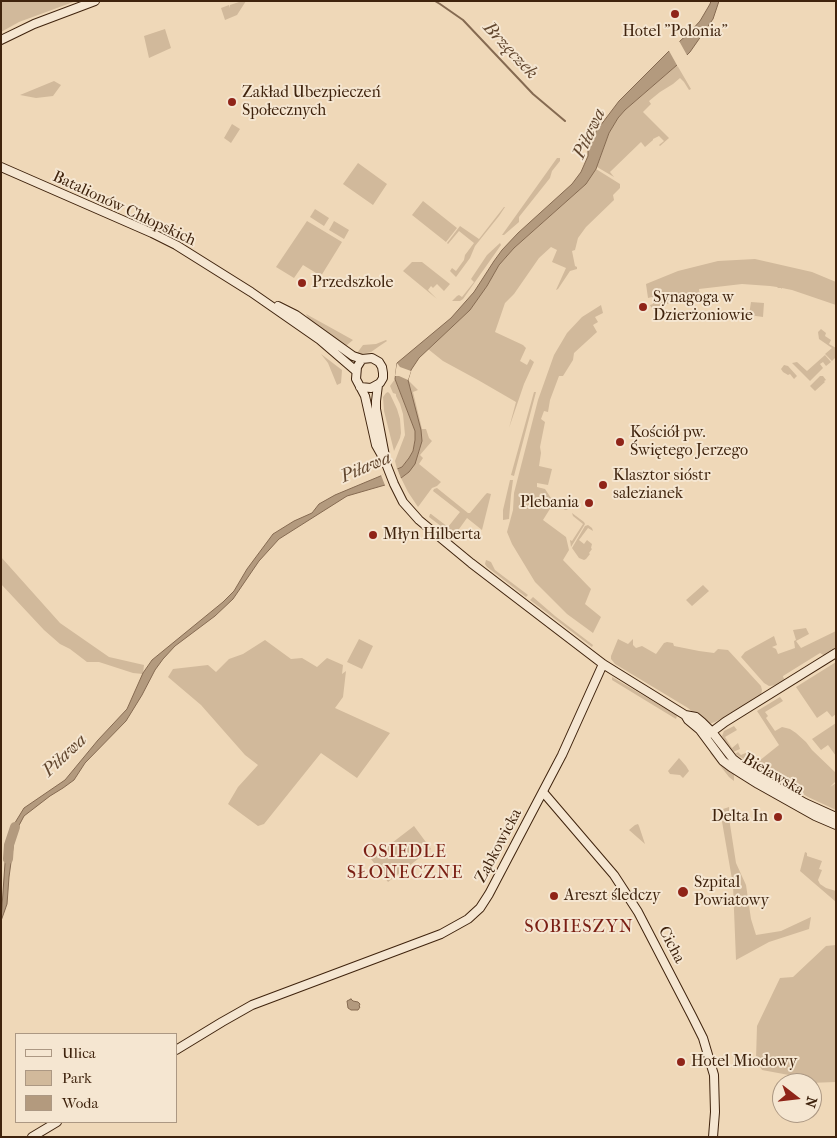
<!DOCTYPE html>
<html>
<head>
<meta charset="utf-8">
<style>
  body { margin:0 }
  #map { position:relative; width:837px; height:1138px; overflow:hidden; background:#efd8b8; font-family:"IM FELL French Canon",serif }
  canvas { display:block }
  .frame { position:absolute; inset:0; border:2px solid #3f230d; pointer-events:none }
  .legend { position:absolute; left:15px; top:1033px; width:162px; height:90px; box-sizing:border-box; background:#f5e6d1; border:1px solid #ac9883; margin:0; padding:6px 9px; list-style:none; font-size:15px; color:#3f230d }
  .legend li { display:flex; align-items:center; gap:10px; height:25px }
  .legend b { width:25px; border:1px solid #ac9883 }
  .north { position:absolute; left:772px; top:1073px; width:50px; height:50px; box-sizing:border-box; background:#f5e6d1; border:1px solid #ac9883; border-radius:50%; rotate:106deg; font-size:14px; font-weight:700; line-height:20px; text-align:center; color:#3f230d }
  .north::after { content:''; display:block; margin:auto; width:18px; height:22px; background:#8f2418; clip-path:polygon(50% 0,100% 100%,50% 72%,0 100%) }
</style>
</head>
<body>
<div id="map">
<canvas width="837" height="1138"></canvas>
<div class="frame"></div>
<ul class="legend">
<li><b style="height:6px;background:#f5e6d1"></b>Ulica</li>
<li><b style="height:14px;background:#d1b99b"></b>Park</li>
<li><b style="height:14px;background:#b39a7e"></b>Woda</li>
</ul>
<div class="north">N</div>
</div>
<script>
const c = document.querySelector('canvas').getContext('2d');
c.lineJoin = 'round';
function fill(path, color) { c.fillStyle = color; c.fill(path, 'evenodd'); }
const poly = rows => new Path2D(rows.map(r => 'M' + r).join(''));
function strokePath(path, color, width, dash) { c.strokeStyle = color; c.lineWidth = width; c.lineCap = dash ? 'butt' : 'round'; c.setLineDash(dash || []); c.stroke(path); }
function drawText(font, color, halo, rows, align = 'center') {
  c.font = font + ' "IM FELL French Canon",serif'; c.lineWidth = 4; c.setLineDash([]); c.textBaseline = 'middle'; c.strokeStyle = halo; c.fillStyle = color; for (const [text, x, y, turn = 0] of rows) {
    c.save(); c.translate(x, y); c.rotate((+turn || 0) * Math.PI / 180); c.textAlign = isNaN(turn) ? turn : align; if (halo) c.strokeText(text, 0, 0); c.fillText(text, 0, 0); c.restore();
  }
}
fill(poly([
  [1,1,76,1,19,22,1,32],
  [242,1,246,1,237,15,225,20,221,8,229,5,230,8,230,5],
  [165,29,171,48,149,58,144,36],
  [677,65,691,89,689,90,684,82,680,78,673,84,660,92,649,101,651,104,643,112,669,138,660,146,659,145,664,141,659,136,653,139,653,140,645,147,641,142,611,171,610,172,614,177,597,167,609,133,618,118,625,110],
  [54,81,61,85,53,96,36,98,20,95],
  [232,124,240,129,231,143,224,138],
  [557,158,560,158,560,161,552,171,550,178,519,217,519,222,504,235,502,235],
  [358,163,387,184,373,205,343,184],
  [596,169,620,184,620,188,613,195,614,200,586,227,578,238,575,250,572,251,575,266,577,267,577,269,570,271,558,289,556,290,566,268,552,262,557,250,551,247,539,258,514,294,505,303,495,332,523,345,526,348,520,361,527,365,530,359,534,362,524,384,509,428,516,402,478,380,443,361,428,349,470,310,487,286,499,265,514,248,586,184],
  [423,201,457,228,446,242,412,215],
  [504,207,505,207,499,216,475,246,470,258,456,277,450,271,452,268,456,271,464,260,465,255,474,243,459,231,448,244,447,243,460,226,479,239],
  [315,209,329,218,324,226,310,217],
  [307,221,342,242,321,276,303,265,294,278,276,267],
  [334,221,349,230,344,239,329,230],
  [500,243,501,245,463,299,460,301,452,301,457,296,459,295,462,297,474,282,471,279,487,255],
  [755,259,812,272,836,282,836,305,792,290,782,288,781,289,781,288,778,288,777,287,770,286,742,284,699,289,700,297,694,297,691,295,690,298,667,304,667,302,664,301,664,305,652,309,650,305,653,304,653,302,652,297,648,298,646,284,678,271,718,261],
  [412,262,422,262,450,284,444,291,437,284,433,288,431,286,428,290,437,299,403,271],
  [751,302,764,303,763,317,749,315],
  [601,305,603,313,595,317,598,322,593,325,597,332,574,353,573,360,563,376,559,376,550,400,548,412,544,411,541,419,545,422,540,447,541,453,539,466,552,469,548,485,537,483,537,487,545,489,551,498,568,510,565,510,541,493,540,494,553,504,543,520,566,537,569,550,563,560,591,589,585,604,601,617,593,633,567,614,535,582,512,544,507,532,513,510,514,493,538,400,554,355,567,333,582,317],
  [306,314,335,330,353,340,347,345,344,346,308,318],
  [821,329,826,333,825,336,831,340,829,344,836,348,836,357,832,361,825,354,832,348,819,339,818,332],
  [386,340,387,341,381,345,371,352,361,354,357,353,363,345,376,344],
  [321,354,342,370,341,383,337,385,328,363],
  [825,355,831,362,826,366,823,362,820,364,823,368,810,381,792,363,797,362,807,371],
  [784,365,788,366,797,376,794,379,790,374,788,375,783,372,781,369],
  [820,376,823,376,826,380,824,381,825,382,815,391,810,386],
  [395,379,415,431,415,440,413,451,409,458,402,467,397,469,395,461,405,435,403,414,400,404,396,396,396,394,393,393,390,386],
  [408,380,418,390,413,392,422,429,426,429,429,438,432,441,420,455,423,458,419,464,441,482,437,486,432,488,418,507,408,492,401,478,409,472,420,449],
  [388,392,390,394,397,409,400,419,401,433,400,438,394,451,384,411,383,397,386,393],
  [534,392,536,392,514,476,511,475],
  [510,480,513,480,511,495,509,519,503,520,503,510],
  [437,488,468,513,470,513,485,495,487,493,491,494,482,530,467,518,454,536,429,517,430,514,431,514,448,527,460,512,433,491,434,489],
  [572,513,584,522,585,524,571,547,570,540,572,541,583,524,573,516],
  [588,525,592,528,593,531,588,528,579,540,584,544,587,540,592,544,591,548,592,549,589,553,590,554,586,559,584,560,579,558,572,548,585,526],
  [1,557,60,623,109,657,144,665,143,674,133,673,99,662,87,662,70,649,60,644,44,630,1,584],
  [486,560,491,562,495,570,528,595,526,597,487,567,485,564],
  [703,585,709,591,692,606,686,600],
  [533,597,555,616,593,645,592,647,530,600],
  [806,628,809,634,796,641,801,648,836,631,836,649,825,656,820,653,783,676,783,677,785,680,777,685,769,686,764,683,741,657,745,652,774,636,777,645,772,647,776,649,778,654,795,648,794,641,796,640,793,630],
  [359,639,373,646,362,669,347,662],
  [618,639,628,644,633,639,633,645,636,648,642,646,656,654,664,643,667,642,673,643,674,646,699,651,714,653,718,649,728,650,761,686,762,690,761,695,744,706,715,722,709,724,706,723,688,708,615,664,611,659,611,656],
  [265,640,291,659,302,658,317,667,327,658,343,665,342,674,346,671,343,697,335,708,390,733,357,778,321,753,264,824,258,826,228,804,238,787,258,765,245,755,201,705,168,677,173,669,208,665,216,672,229,659,243,654],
  [836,662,836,714,832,717,827,711,817,718,796,687],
  [612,677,675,714,677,716,676,719,612,680],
  [780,697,783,701,765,712,768,716,766,718,775,731,782,727,790,729,796,733,806,742,812,750,836,773,836,781,830,787,836,783,836,810,808,797,754,765,779,745,757,711],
  [836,723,836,756,828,745,821,750,812,739],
  [734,726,737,730,725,737,732,748,738,743,740,749,733,752,730,750,722,736,724,731],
  [712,750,720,762,734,774,734,781,729,777,714,758,710,753],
  [738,752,741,755,748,752,755,760,751,763,735,754],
  [679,758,686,766,689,771,683,778,680,775,670,774,668,771],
  [729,807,729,818,736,863,746,885,751,919,756,935,781,931,811,917,809,929,769,942,736,960,733,885,720,810],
  [638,824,639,826,645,844,629,830,635,825],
  [414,826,431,849,388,882,371,859],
  [805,852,807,853,807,856,822,861,819,869,822,870,818,880,820,884,826,888,836,891,836,902,800,871],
  [836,945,836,1082,809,1083,805,1078,762,1070,756,1059,757,1026,780,978,793,977,826,946]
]), '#d1b99b');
const water = poly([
  [711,1,719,1,713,19,690,52,677,65,625,110,618,118,609,133,596,169,586,184,514,248,499,265,487,286,470,310,419,358,411,370,408,380,421,430,422,441,415,464,409,472,401,478,385,485,347,496,279,539,259,561,233,599,215,616,175,646,163,659,155,670,142,695,126,721,85,763,74,780,63,788,50,796,24,816,15,833,9,877,7,904,1,921,5,863,13,826,24,808,65,780,98,740,127,709,143,673,152,660,223,602,234,591,247,569,273,534,294,521,312,513,319,504,335,495,402,467,409,458,413,451,415,440,415,431,395,379,397,363,451,318,474,292,494,261,502,250,518,233,572,184,581,172,588,156,588,149,583,143,586,137,591,138,619,101,668,52,691,31,700,21,710,4,711,1],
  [351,999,353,1001,358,1002,360,1004,359,1006,360,1007,358,1010,351,1010,348,1008,347,1001,351,999]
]);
fill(water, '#b39a7e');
strokePath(water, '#856a51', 1);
fill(poly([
  [678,39,688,57,678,67,668,49],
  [397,363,400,367,411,371,408,380,399,376,395,376],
  [397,468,402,481,386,488,381,475]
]), '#efd8b8');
strokePath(poly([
  [435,1,440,4,463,20,533,94,565,121]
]), '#856a51', 2);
strokePath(poly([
  [8,859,9,845,15,827]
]), '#b39a7e', 10);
const secondary = poly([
  [1,40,34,24,95,1],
  [1,167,152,233,176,245,251,292,320,340,356,371],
  [278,306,296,315,353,356,362,359,372,358,379,362,382,367,383,373,383,378,380,383,371,388,360,387],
  [362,359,357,367,356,379,365,396,376,445,385,461,394,484,403,502,419,520,471,563,603,664,685,715,688,720,700,730,723,761,731,767,758,784,815,816,836,825],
  [378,385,376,401,376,409,385,456],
  [685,715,696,717,702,722,712,732,733,759,749,771,805,803,836,817],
  [709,734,725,722,836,653],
  [543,792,614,875,638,912,692,1016,703,1038,714,1075,715,1112,713,1137],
  [176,1050,222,1022,252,1005,441,934,468,919,480,908,489,894,562,755,603,664],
  [32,1137,57,1122]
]);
strokePath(secondary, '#3f230d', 10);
strokePath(secondary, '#f5e6d1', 8);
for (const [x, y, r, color] of [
  [675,14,5,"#8f2418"],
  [232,102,5,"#8f2418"],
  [302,283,5,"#8f2418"],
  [643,307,5,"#8f2418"],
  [620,442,5,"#8f2418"],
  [603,485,5,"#8f2418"],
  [589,503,5,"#8f2418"],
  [373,535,5,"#8f2418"],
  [778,817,5,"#8f2418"],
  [683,892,6,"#8f2418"],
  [554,896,5,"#8f2418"],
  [681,1062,5,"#8f2418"]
]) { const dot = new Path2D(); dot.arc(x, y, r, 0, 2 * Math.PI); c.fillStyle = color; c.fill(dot); strokePath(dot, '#f5e6d1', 2); }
drawText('16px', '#3f230d', '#f5e6d1', [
  ["Hotel \"Polonia\"",675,32,"center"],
  ["Zakład Ubezpieczeń",242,93],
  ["Społecznych",242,111],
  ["Przedszkole",312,283],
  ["Synagoga w",653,298],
  ["Dzierżoniowie",653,316],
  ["Kościół pw.",630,433],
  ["Świętego Jerzego",630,451],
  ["Klasztor sióstr",613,476],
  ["salezianek",613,494],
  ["Plebania",579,503,"right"],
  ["Młyn Hilberta",383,535],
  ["Delta In",768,817,"right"],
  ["Szpital",694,883],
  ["Powiatowy",694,901],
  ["Areszt śledczy",564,896],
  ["Hotel Miodowy",691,1062]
], 'left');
drawText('16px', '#3f230d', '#f5e6d1', [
  ["Batalionów Chłopskich",124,209,25],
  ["Bielawska",773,775,30],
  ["Ząbkowicka",499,846,-62],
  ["Cicha",671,945,62]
]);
drawText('italic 18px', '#62472f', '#f5e6d1', [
  ["Brzęczek",510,51,47],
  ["Piława",590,134,-65],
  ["Piława",366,468,-23],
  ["Piława",65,756,-43]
]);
c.letterSpacing = '1px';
drawText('18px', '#7a1f14', '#f5e6d1', [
  ["OSIEDLE",405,853],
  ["SŁONECZNE",405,874],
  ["SOBIESZYN",579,928]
]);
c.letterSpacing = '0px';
</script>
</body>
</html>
